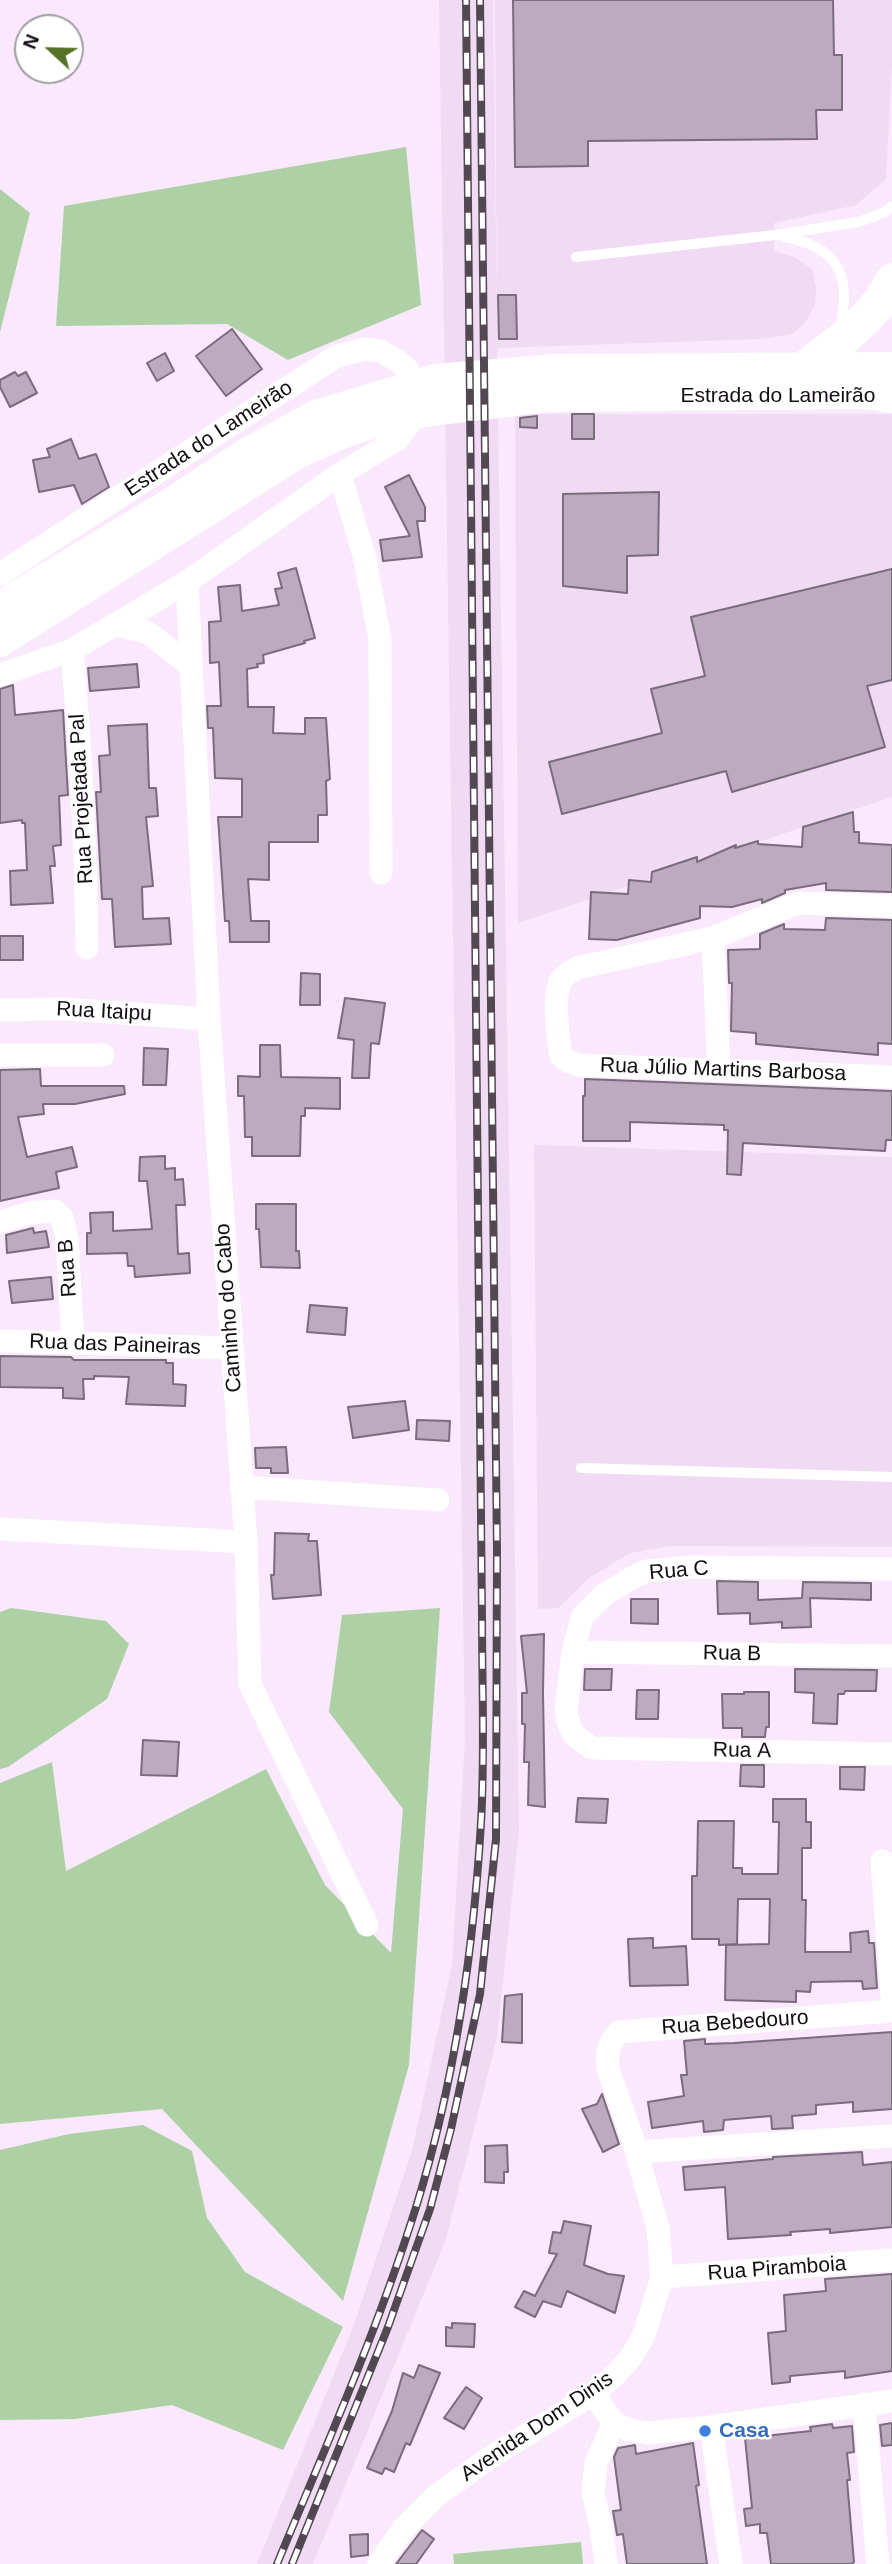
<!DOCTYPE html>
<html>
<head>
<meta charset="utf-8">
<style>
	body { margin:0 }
	#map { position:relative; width:892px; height:2564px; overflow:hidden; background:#fae8fd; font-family:Arial,sans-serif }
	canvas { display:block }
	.north { position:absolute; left:14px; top:14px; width:70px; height:70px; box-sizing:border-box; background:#fff; border:2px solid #a09ea1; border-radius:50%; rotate:292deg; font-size:19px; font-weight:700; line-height:28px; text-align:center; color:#120c13 }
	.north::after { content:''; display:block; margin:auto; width:24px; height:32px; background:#567226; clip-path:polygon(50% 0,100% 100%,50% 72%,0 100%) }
</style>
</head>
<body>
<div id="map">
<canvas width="892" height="2564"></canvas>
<div class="north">N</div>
</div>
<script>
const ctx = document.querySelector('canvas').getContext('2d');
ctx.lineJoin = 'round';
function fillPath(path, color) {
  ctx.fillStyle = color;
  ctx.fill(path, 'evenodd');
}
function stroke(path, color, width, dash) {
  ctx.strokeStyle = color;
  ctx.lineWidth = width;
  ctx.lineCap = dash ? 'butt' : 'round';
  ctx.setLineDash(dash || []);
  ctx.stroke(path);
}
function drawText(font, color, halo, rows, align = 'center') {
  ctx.font = font + ' Arial,sans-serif';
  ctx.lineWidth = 5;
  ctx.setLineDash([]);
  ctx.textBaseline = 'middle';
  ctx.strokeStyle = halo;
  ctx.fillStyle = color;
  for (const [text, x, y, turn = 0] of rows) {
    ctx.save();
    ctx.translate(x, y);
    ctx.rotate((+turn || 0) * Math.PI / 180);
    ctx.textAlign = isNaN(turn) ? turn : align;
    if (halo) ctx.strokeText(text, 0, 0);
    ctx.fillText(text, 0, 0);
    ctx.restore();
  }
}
const built = new Path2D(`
	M439,0h54l4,327 -2,-327h397v64l-6,115 -30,26 -82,18v28l20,6 18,12 4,18 -1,18 -10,18 -13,11 -30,5 -265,9 22,1483 -22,207 -51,201 -133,325h-56l98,-242 57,-171 40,-186 13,-226z
	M515,414h377v383l-374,126z
	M534,1145l358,12v390l-223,-1 -39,7 -41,25 -31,30 -20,1z`);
const green = new Path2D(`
	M406,147l15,158 -133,55 -61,-36 -171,2 8,-120z
	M0,189l30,24 -30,119z
	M11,1608l95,13 23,23 -22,55 -99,68 -8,2v-157z
	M440,1608l-31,457 -66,236 -181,-192 -162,15v-341l52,-21 14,109 200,-102 59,116 66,68 12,-144 -74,-97 13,-97z
	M143,2125l49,26 15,67 38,54 98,55 -60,123 -111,-45 -97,14 -75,1v-270l69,-16z
	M581,2542l2,22h-129l-1,-10z`);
const building = new Path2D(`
	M513,0h320l1,55h8v55h-26l1,29 -229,2v25l-73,1z
	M498,295h18l1,44h-18z
	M232,329l30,40 -36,27 -30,-40z
	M165,353l9,18 -17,10 -10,-18z
	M15,372l3,4 8,-4 11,21 -27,14 -10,-20v-7z
	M572,414h22v25h-22z
	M537,416v12l-17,-1v-9z
	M71,439l8,20 17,-5 13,33 -27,17 -8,-19 -35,7 -6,-32 17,-3 -3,-8z
	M409,475l16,32v14h-8l5,36 -39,4 -3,-21 30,-4 -25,-49z
	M659,492l-1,63 -31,1v37l-64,-7v-92z
	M296,568l19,70 -11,3 1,2 -42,12 1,8 -7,1 1,3 -11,2 1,38h26l-1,26 32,1v-16h21l4,61 -4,2 1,34h-9v27h-49v38l-21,-1 3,42h18v21h-39l-1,-21h-4l-7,-104h24v-38l-27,-1 -2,-50h-5l-1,-22h14l-2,-44 -9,1 -1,-41 12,-1 -3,-34 22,-2 2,26 37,-6 -4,-16 7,-1 -4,-15z
	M892,569v111l-25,6 18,61 -153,45 -6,-21 -164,43 -13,-52 113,-29 -11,-44 54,-13 -14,-59z
	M137,664l2,23 -49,4 -2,-23z
	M13,685l2,30 48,-5 5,85 -9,1 2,49 -8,1 2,20h-5l3,37 -42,2 -1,-34 17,-1 -2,-47h-3v-3l-22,3v-134z
	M147,724l2,64h7l2,28 -12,1 7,69 -11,1 1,32 26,-1 2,26 -56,3 -3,-48h-10l-6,-107h5l-2,-36 11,-1 -2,-29z
	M853,812l1,20h5v11l33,2v47l-66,-2v-7l-41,7v3l-23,10v-4l-30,8 -32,-1v12l-83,22 -28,-1 2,-47 37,2 1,-14 22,2 1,-10 45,-15v5l39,-17 -1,3 23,-7v3l44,3 1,-20z
	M826,918l66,2v124l-14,-1v12l-122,-11v-11l-25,-2 1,-48h-3l-1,-33 32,-1v-15l24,-10v5l41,1z
	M0,936h23v24h-23z
	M301,973l19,1v31h-20z
	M345,998l40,5 -6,41 -8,-1 -2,35h-17l2,-38 -16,-2z
	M260,1045h20l1,32 59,1v31l-35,-1v8h-4l-1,40h-48v-19h-7l-1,-41h-6v-20l22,1z
	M144,1048l24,1 -2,36h-23z
	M40,1069l1,17h83l1,8 -50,10h-32l1,10 -26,3 9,40 45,-10 5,20 -21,5 3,16 -59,13v-131z
	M585,1079l307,12v49h-6l-1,11 -142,-8 -2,32 -14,-1 1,-44h-4v-5l-94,-3v19h-47v-45h2z
	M165,1156v13l10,-1v12l8,-1 2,26h-9l2,49 11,-1 1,20 -55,4 -1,-11h-6l-1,-13 -40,1v-21h4l-1,-20 23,-1v19l39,-2 -5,-48h-8l1,-24z
	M256,1204h40v47h3l1,17 -39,-1 -2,-38h-3z
	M33,1228l1,5 12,-2 3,16 -42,6 -1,-18z
	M51,1277l2,22 -41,4 -3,-22z
	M310,1305l37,3 -2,27 -38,-3z
	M0,1356l71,1 3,3h92v3h7v21l13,1 -1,21 -59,-2 3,-27 -35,-1v3h-11l1,20 -21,-1v-10l-63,-1z
	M405,1401l4,29 -56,8 -5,-31z
	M417,1420l33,1 -1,20 -33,-2z
	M286,1447l2,26h-17v-5h-15l-1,-20z
	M275,1533l34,1 -1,7h9l4,54 -48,4 -2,-24h3z
	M717,1581l41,1v18l44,-2 1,-16 68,1v17l-61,-2 1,29 -29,1v-6l-32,2v-11l-32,1z
	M631,1599h27v25l-27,-1z
	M544,1634l-1,59 2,114 -17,-2 1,-43h-5l1,-38h-3v-31h5l-6,-57z
	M585,1669h27l-1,21h-27z
	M795,1669l82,1 -1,21h-31l-1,3h-6l-1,30 -24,-1 1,-30 -19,-1z
	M637,1690h22l-1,29h-22z
	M744,1692h25v35h-3l-1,10h-23v-9h-19l-1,-34h22z
	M143,1740l36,2 -2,34 -36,-1z
	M741,1765h23v22l-24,-1z
	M840,1767h25l-1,23 -24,-1z
	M578,1798l30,1 -2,24 -30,-1z
	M773,1799h33v23h5v26h-9v52h4l-1,52h46l-1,-19 18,-2 1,12h5l3,45 -14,1 -1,-8 -51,1 -1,10 -14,-1v11l-71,-2 1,-55 43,-1 1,-45h-32l-1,45 -18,1v-6h-27v-63h5l1,-55h36l-1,47h9v6h36l1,-52h-6z
	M653,1938v10l33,-2 2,39 -58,1 -2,-47z
	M522,1994v49l-20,-1 3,-46z
	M892,2032v77l-39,3v-10l-37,3v9l-24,2 1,12 -21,1 -1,-13 -47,4 -1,10 -19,2 -1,-11 -51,7 -4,-26 36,-6 -3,-21h6l-3,-34 21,-2v5l29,-1z
	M602,2094l17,50 -16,8 -21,-43 15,-5z
	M507,2145l1,27h-4v11l-19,-1v-36z
	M862,2152l1,13 29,-3v65l-62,6v-4l-40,3 1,3 -63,4 -3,-52 -40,3 -2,-23 90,-8v-2z
	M564,2221l27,5 -7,39 24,9 16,2 -9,37 -48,-22 -6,16 -18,-6 -8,16 -20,-10 9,-16 11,5 22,-42 -8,-1 4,-21 8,1z
	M892,2274v97l-47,7v-7l-55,5v6l-18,2 -4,-51 18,-2 -2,-36 42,-4 -1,-12z
	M452,2323l23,1 -1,23 -28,-1v-19l6,1z
	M419,2365l21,8 -30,72 -4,-2 -12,29 -9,-4 -3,6 -15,-6 25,-57 11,-38 11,5z
	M466,2387l16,11 -18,31 -20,-11z
	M892,2423v22l-10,1 -2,-21z
	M832,2424l1,4 19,-2 2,26 -7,1 3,27h-3l7,82 -2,2h-81l-4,-31h-7v-9l-14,2 -2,-17 8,-1 -7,-70 66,-7 -1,-4z
	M693,2443l6,42 -3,1 11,78h-80l-4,-30 -6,1 -4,-24 8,-1 -7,-53 4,-9 17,-3 1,9z
	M422,2530l12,9 -18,25h-20z
	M368,2534v21l-17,2 -1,-22z`);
const lane = new Path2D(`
	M784,237c55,10 68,38 56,92
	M576,257l199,-22 84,-13 26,-10 7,-6
	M581,1468l311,9`);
const street = new Path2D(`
	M340,474l25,85 15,81 1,233
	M0,574l337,-218 28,-7 15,2 18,10 9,8 7,11 2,27 -7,17 -11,15 -58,35 -153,108 -115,68 -72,25
	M187,582l22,437 37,523 4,142 117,241
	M116,625l31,7 44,34
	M72,650c9,99 14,198 15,298
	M892,906l-94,-3 -85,35 -136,30c-6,4 -14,7 -17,14 -7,15 -2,57 1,74l8,6 10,3 313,12
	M713,938l6,133
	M0,1010l64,-1 145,10
	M0,1055h103
	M0,1222l30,-9 25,-2 7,7 5,20 6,105
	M0,1341l231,7
	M241,1487l197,13
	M0,1529l246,13
	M892,1569l-200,-2 -46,4 -18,9 -24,15 -22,22 -9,35 -7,59 3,14 5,10 18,13 300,6
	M573,1652l319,4
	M882,1861l10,135
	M636,2152l256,-16
	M662,2277l230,-17
	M593,2394l21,29 15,7 19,3 63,-6 181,-26
	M864,2404l14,160
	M711,2427l20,137
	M379,2564l24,-35 35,-35 59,-41 96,-59 24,-21 14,-16 13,-22 18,-58 -4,-49 -26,-91 -24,-68c-2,-15 1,-27 11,-37l273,-21
	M606,2564l-5,-38 -8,-33 3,-31 18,-39`);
const secondary = new Path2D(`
	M0,607l166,-100 79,-52 71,-39 119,-36 120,-10 337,-2
	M0,641l297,-188 49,-22 39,-12 46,-9 116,-14 318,-3 27,4`);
const primary = new Path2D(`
	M807,367c29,-24 70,-50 85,-86`);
const rail = new Path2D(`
	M277,2564c46,-111 95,-221 132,-335 43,-129 64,-271 72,-406 4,-69 1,-138 1,-207l-16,-1616
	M292,2564l96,-237 42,-118 21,-80 29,-135 16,-155 1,-288 -17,-1551`);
const markers = [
	[705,2431,7,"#3f7fe0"]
];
const streetNames = [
	["Estrada do Lameirão",778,396],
	["Estrada do Lameirão",209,439,-33],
	["Rua Projetada Pal",82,799,-93],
	["Rua Itaipu",104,1012,3],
	["Rua Júlio Martins Barbosa",723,1070,2],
	["Rua B",68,1268,-94],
	["Caminho do Cabo",229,1308,-94],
	["Rua das Paineiras",115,1345,2],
	["Rua C",679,1571,-5],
	["Rua B",732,1654,1],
	["Rua A",742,1751,1],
	["Rua Bebedouro",735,2023,-4],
	["Rua Piramboia",777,2269,-4],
	["Avenida Dom Dinis",537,2427,-34]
];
const shopNames = [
	["Casa",719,2431]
];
fillPath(built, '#f1daf4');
fillPath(green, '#aed0a5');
fillPath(building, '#bcabbf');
stroke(building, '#7a6b7d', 2);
stroke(lane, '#fff', 10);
stroke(street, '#fff', 23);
stroke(secondary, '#fff', 32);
stroke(primary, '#fff', 35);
stroke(rail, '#514852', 8);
stroke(rail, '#fff', 5, [16]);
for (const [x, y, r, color] of markers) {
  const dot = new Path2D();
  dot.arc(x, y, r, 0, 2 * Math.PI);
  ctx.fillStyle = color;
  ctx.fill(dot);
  stroke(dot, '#fff', 2.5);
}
drawText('21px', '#120c13', '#fff', streetNames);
drawText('bold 21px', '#366cbe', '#fff', shopNames, 'left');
</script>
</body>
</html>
